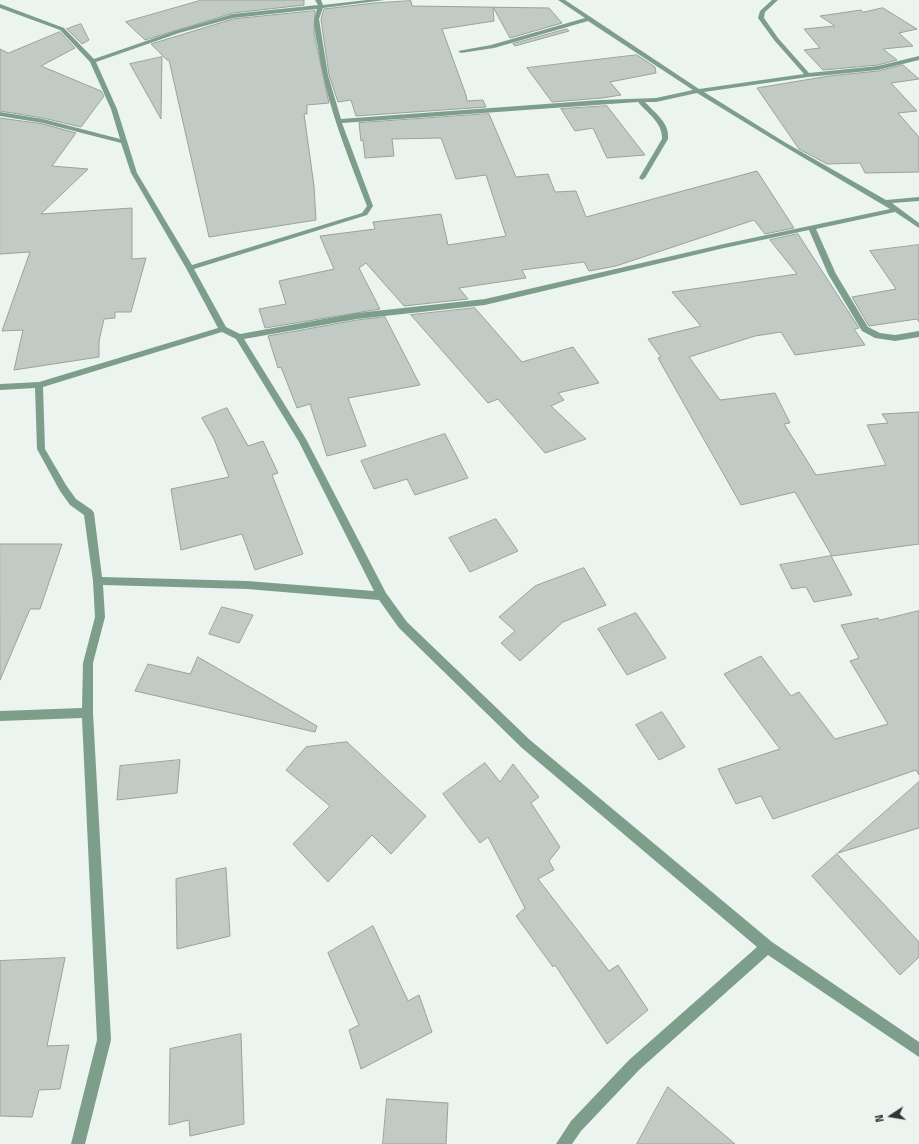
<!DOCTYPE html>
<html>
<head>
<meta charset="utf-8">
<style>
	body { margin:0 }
	#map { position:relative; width:919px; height:1144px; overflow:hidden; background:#ecf4f0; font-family:"Titillium Web",sans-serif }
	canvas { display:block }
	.north { position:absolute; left:871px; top:1096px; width:40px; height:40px; -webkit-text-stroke:3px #ecf4f0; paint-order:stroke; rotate:258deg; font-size:11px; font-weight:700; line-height:16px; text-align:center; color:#323533 }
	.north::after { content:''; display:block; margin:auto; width:14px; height:18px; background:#323533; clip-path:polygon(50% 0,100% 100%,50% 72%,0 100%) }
</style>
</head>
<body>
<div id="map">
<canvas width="919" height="1144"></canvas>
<div class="north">N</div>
</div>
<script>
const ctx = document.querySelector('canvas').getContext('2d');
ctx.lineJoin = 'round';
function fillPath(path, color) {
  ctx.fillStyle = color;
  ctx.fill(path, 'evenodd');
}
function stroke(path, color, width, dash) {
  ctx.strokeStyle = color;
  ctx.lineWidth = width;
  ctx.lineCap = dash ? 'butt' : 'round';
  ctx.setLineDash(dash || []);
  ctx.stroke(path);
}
const building = new Path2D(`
	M202,0h102v5l-71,8 -88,27 -19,-18z
	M411,1l1,5 137,2 13,15 -52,15 -17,-31 1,14 -52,8 24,66 1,6 16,-1 3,7 -130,9 -5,-16 -13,2 -9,-27 -8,-56 3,-10 50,-6z
	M883,8l34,21 -18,4 14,13 -30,3 14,11 -19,5 -55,5 -19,-20 16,-2 -16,-19 31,-3 -15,-10 41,-6 2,2z
	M315,11l-1,22 15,70 -22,2v9h-3l10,72 2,34 -107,17 -40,-177h-2l-16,-16 82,-25z
	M81,24l8,16 -7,4 -15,-15z
	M567,29l2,2 -54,15 -2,-2z
	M60,32l15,16 -34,18 60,25 3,5 -23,31 -38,-9 -43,-7v-62l8,4z
	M637,55l18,12 1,6 -46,9 11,13 -19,3 -50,4 -25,-34z
	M162,57l-1,62 -31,-55z
	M903,65l16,14 -28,4 26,28 -19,2 21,24v35l-54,1 -5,-10 -33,1 -28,-15 -42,-61 72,-12 49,-5z
	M607,106l38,49 -38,3 -14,-30 -18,3 -14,-22z
	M489,114l27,63 32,-3 7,18 21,-1 10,26 171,-46 37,57 -29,6 -11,-14 -138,46 -27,5 -5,-9 -62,8 4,8 -67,10 9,11 -64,7 -38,-43 -7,5 21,41 -115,19 -6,-19 27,-5 -7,-23 55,-12 -14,-33 55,-7 -2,-7 68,-8 7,31 58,-9 -20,-61 -30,4 -15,-41 -49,1 2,17 -29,2 -2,-18 -2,1 -2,-18z
	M0,118l43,6 33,9 -24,33 36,3 -47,45 91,-6v51l14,-1 -15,54h-16v6l-11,1 -5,22v16l-85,13 9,-40 -21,1 28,-79 -30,2z
	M798,234l61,94 -5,1 11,16 -70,10 -14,-23 -26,4 -66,21 31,43 55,-7 15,30 -6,1 32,51 70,-10 -19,-40 21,-2 -6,-9 37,-2v132l-87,12 -37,-64 -54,13 -83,-147 3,-1 -13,-18 53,-13 -29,-34 125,-18 -27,-34z
	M919,245v77l-2,-3 -48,7 -17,-29 44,-8 -26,-38z
	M475,308l47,54 51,-15 26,36 -41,10 6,7 -13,6 35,33 -41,14 -47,-54 -10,4 -77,-88z
	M385,317l35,68 -72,13 18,48 -39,10 -17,-52 -13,4 -16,-41 -3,1 -10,-32 89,-16z
	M227,408l21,38 15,-5 15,32 -6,2 31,79 -48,16 -13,-36 -61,16 -10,-61 58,-12 -15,-38 -12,-21z
	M445,434l23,44 -53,17 -8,-16 -33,10 -13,-28z
	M496,519l22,32 -48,21 -21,-34z
	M0,544h62l-22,65h-10l-30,71z
	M831,556l21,39 -38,7 -8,-15 -14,2 -12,-24z
	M584,568l22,37 -43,17 -43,39 -19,-18 14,-12 -16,-14 36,-31z
	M222,607l31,8 -14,28 -30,-9z
	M919,611v164l-3,-5 -143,49 -12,-23 -25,8 -18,-35 62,-20 -56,-75 37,-18 30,40 8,-4 36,47 53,-15 -38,-63 9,-3 -18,-33 37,-7 1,2z
	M636,613l30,45 -39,17 -29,-46z
	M198,657l119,69 -2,6 -180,-41 13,-27 42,10z
	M662,712l23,35 -26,13 -23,-35z
	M347,742l79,74 -35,38 -19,-19 -44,47 -35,-38 37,-38 -44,-36 20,-23z
	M180,760l-3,33 -60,7 3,-34z
	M485,763l15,19 13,-18 26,33 -8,6 29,44 -11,14 5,9 -16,9 71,92 9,-6 30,45 -41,34 -52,-79 -2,2 -37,-51 9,-8 -37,-71 -8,6 -37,-49z
	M919,782v46l-81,25z
	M837,854l82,88v15l-19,18 -88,-99z
	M226,868l4,68 -53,13 -1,-70z
	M373,926l35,75 11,-6 13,37 -71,37 -12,-39 10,-5 -31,-72z
	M65,958l-18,88 22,-1 -9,44 -21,1 -7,27 -32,-1v-155z
	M241,1034l3,90 -54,12 -1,-16 -20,5 1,-76z
	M668,1087l67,57h-98z
	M387,1099l61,4 -2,41h-63z`);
const minor = new Path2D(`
	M315,0h6l2,5 44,-5h18l-62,8 -4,11 9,56 13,44 259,-19 56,-2 37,-8 -105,-69 -94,27 -33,5 -3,-2 33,-6 94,-27 -27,-18h7l134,89 105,-15 -30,-34 -16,-22 2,-7 12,-11h6l-13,12 -1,6 14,20 31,35 69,-7 41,-10v4l-41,10 -70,7 -104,15 82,51 100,57 33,-3v4l-27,2 27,20v5l-24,-16 -79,17 20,45 32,53 12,6 15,2 24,-4v6l-24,4 -20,-3 -13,-7 -34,-57 -19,-44 -85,18 -239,57 -128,14 -113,20 62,100 80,154 21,29 123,118 242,202 147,100v15l-151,-102 -129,115 -58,61 -9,13h-16l15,-23 58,-61 128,-113 -235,-199 -123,-120 -20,-28 -132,-11 -144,-4 2,32 -12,46v50l18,327 -26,104h-14l26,-104 -15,-322 -82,3v-10l82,-3 1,-45 12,-46 -2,-36 -9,-66 -14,-10 -10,-14 -23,-42 -2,-61 -35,2v-6l39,-2 179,-54 -32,-60 -55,-95 -10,-30 -78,-20 -43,-7v-4l43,7 77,20 -9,-30 -21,-47 -30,-32 -60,-22v-4l64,24 30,31 81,-28 58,-17 85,-9zM317,9c-5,14 -2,24 1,38 8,56 29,107 49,159l-5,7 -170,52 -55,-92 -20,-64 -21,-47 83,-29 54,-15zM697,93l85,52 108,64 -166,35 -239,55 -128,14 -117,21 -14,-7 -32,-58 173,-54 6,-9 -31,-83 296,-21c10,12 25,21 24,37l-23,39 3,2 3,-2 23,-39c2,-16 -13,-26 -23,-37h11zM222,332l14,7 63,103 75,149 -127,-10 -145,-4 -8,-64 -2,-3 -16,-11 -10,-14 -21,-36 -2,-62z`);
fillPath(building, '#c2cac5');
stroke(building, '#9aa19d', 1);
fillPath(minor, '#7e9e8c');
</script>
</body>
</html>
